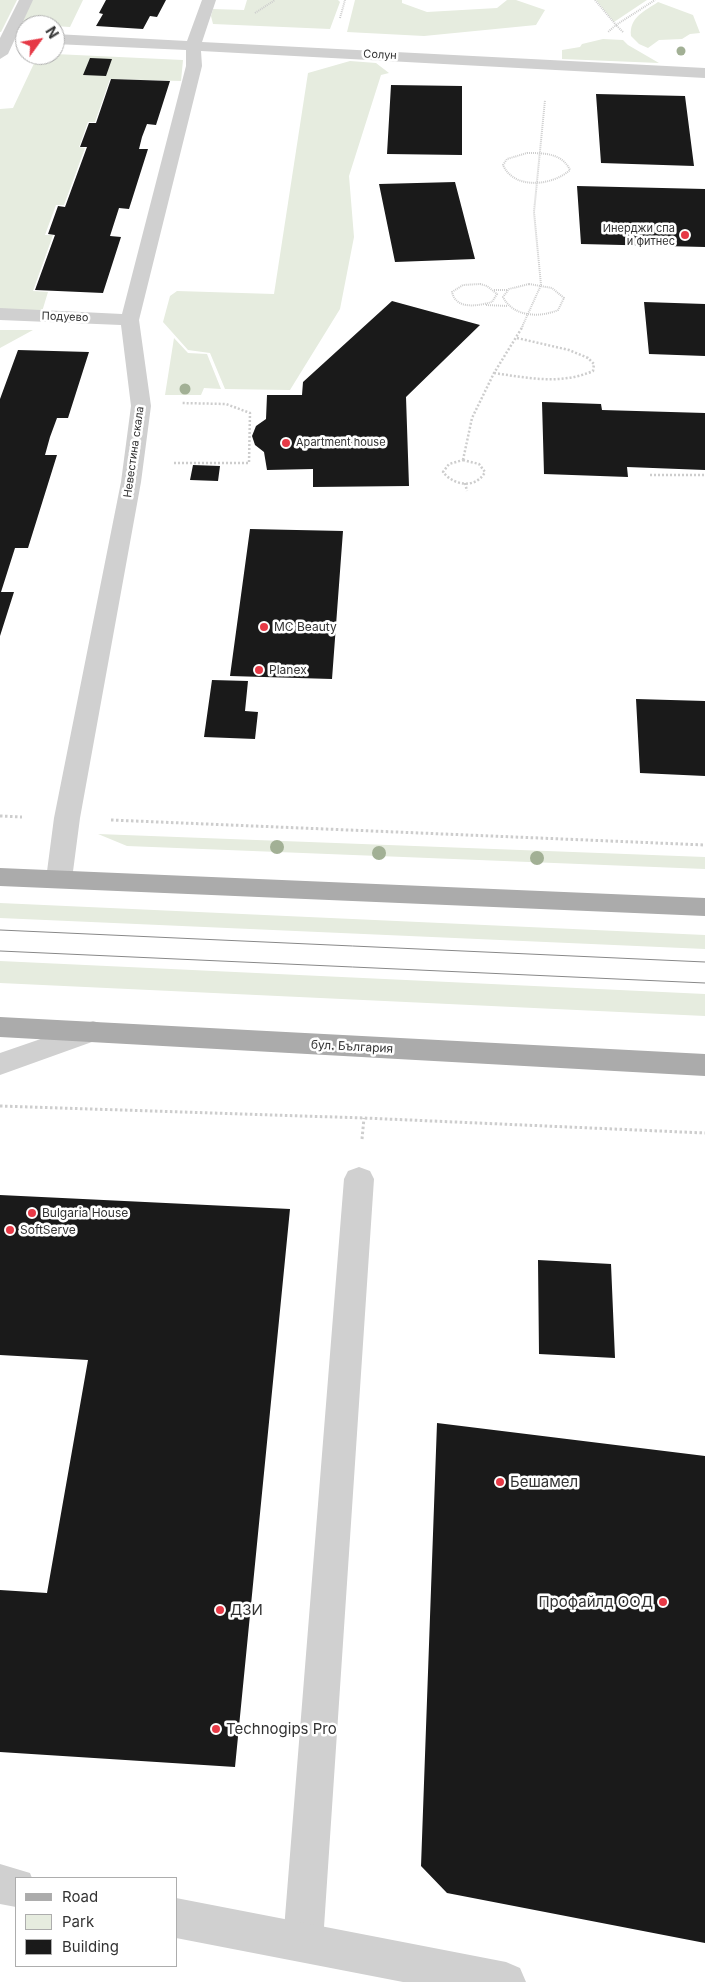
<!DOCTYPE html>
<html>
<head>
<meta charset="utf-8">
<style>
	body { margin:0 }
	#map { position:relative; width:705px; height:1982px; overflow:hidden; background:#fff; font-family:Inter,sans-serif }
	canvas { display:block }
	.legend { position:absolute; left:15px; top:1877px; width:162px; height:90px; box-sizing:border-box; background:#fff; border:1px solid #adadad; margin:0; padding:6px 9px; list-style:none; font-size:15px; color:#333 }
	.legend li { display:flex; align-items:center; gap:10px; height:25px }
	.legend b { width:25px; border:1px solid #adadad }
	.north { position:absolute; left:15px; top:15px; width:50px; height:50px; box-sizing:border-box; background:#fff; border:1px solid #adadad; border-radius:50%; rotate:58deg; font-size:14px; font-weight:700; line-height:20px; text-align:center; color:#333 }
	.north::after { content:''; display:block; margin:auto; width:18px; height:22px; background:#e63946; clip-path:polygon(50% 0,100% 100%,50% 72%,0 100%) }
</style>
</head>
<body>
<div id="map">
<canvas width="705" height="1982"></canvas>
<ul class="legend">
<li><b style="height:6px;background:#ababab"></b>Road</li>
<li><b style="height:14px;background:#e6ecdf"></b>Park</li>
<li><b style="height:14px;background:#1a1a1a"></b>Building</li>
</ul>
<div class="north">N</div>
</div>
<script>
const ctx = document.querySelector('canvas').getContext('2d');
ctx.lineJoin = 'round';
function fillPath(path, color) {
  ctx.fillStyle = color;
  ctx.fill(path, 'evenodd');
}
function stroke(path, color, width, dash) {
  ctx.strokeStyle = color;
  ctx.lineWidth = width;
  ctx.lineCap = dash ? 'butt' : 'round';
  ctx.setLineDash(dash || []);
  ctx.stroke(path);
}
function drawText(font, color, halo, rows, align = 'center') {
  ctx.font = font + ' Inter,sans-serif';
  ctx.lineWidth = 5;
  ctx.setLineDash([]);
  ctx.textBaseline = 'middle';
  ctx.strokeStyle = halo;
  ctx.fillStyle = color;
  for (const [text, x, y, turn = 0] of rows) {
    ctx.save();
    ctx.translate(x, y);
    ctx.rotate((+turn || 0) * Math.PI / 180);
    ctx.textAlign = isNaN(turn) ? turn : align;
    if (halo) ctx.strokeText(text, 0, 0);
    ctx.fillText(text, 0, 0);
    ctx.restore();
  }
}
const green = new Path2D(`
	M0,0h17l-16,32h-1z
	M31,0h52l-13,27 -48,-3z
	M247,0h91l2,2 -10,27 -117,-5 -2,-8 2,-7 31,1z
	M355,0h47v3l25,9 70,-4 10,-8h9l29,10 -9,15 -112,11 -77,-4z
	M596,0h51l-33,22z
	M658,2l35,13 7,18 -10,1 -8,5 -23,1 -11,8 -9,-4 -8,-8c-2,-19 14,-25 27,-34z
	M603,39l20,1 5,5 31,18 -97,-4v-9l18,-3 2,-3z
	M55,54l128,6 -2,21 -71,-2 -15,43h-7l-9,25 6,1 -21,57h-8l-11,30h8l-20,56 15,1 -7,23 -41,-2v-204l13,-1 25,-53z
	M350,61l26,2 13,10 -8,2 -32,101 5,61 -14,72 -50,81 -65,-1 -15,-36 -22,-3 -25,-28 7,-26 7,-5 97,3 34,-221z
	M0,330h33l-33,18z
	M174,338l14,15 19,1 14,35 -17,-1 -3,7h-36z
	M98,834l607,23v12l-578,-23z
	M0,903l705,32v14l-705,-31z
	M0,961l705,33v22l-705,-33z`);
const building = new Path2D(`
	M106,0h60l-9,17 -7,-1 -7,13 -47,-3 7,-12 -4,-1z
	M90,58l22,1 -6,17 -23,-1z
	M111,79l59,2 -14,44 -9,-1 -5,13 -3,12h9l-19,60 -10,-1 -9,28 11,1 -18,56 -68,-3 20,-55 -7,-1 10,-28 7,1 22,-60h-7l9,-24h7z
	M391,85l71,1v69l-75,-1z
	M596,94l89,2 9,70 -93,-3z
	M455,182l20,77 -80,3 -16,-78z
	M577,186l128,3v58l-124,-3z
	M392,301l88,24 -74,72 3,89 -96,1v-18l-46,1 -3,-18 -9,-7 -3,-9 4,-10 10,-7 1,-24h35l1,-13z
	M644,302l61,2v52l-56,-2z
	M18,350l71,2 -21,66h-11l-7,19 -5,18h12l-29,93h-13l-14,44h13l-14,44v-237z
	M542,402l59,2 1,6 103,3v57l-78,-3 1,10 -84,-3z
	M193,465l27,1 -2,15 -28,-1z
	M250,529l93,2 -11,148 -102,-3z
	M212,680l36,1 -3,30 13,1 -3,27 -51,-2z
	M636,699l69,2v75l-65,-3z
	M0,1195l290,14 -55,558 -235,-15v-162l47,3 41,-233 -88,-5z
	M538,1260l73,4 4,94 -76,-4z
	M437,1423l268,33v487l-258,-50 -26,-27z`);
const pathFar2 = new Path2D(`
	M595,0l21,25 -8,7
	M255,13l20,-13
	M340,18l5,-18
	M623,32l-7,-7 39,-25
	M527,153c17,0 35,0 43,17 -18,16 -56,20 -67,-5l4,-6z
	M480,284l7,2 10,8 -5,8c-14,4 -36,8 -40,-10l11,-7z
	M529,284l23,4 12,10 -6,12c-18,8 -45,7 -55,-13l6,-8z
	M494,290h14
	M486,305l21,1
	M522,327l19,-42 -7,-73 11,-112`);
const pathFar1 = new Path2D(`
	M494,373c34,5 67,12 99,-2l1,-7 -6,-6 -19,-8 -52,-12
	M463,460l9,-42 22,-45 29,-47
	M463,460l16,4 6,8c-9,17 -31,14 -42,0l6,-8z
	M174,463h75l1,-50 -24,-9 -45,-1
	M650,475h55
	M465,483l2,8`);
const path = new Path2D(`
	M0,816l22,1
	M111,820l594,25
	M0,1106l364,12 341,15
	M362,1139l2,-21`);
const lane = new Path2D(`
	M93,1021l10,3 4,7 -4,7 -103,37v-22z
	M359,1167l11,4 4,8 -51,763 -6,14 -14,6 -14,-6 -6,-14 61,-763 4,-8z`);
const street = new Path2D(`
	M19,0h14l-25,54 -8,5v-21z
	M202,0h14l-14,42 503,26v10l-504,-27 1,15 -63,254 12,86 -10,76 -61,336 -8,61 -4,6 -9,3 -9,-3 -4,-6 8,-61 67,-336 10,-76 -10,-81 -121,-5v-12l122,6 64,-248v-16l-131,-6v-10l132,7z
	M0,1864l30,9 2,5h-16v29l-16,-3z
	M176,1898l330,64 14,6 6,14h-123l-227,-44z`);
const primary = new Path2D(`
	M0,868l705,30v18l-705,-30z
	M0,1017l705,37v22l-705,-39z`);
const tram = new Path2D(`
	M0,930l705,32
	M0,951l705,32`);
const trees = [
	[681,51,4.5],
	[185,389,5.5],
	[277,847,7],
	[379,853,7],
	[537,858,7]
];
const markers = [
	[685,235,5,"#e63946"],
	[286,443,5,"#e63946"],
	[264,627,5,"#e63946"],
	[259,670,5,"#e63946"],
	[32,1213,5,"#e63946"],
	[10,1230,5,"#e63946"],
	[500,1482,5,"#e63946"],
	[663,1602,5,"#e63946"],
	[220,1610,5,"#e63946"],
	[216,1729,5,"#e63946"]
];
const farStreetnames = [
	["Солун",380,55,3],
	["Подуево",65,317,2],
	["Невестина скала",134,452,-82]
];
const farPoinames = [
	["Инерджи спа",675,229],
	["и фитнес",675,242],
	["Apartment house",296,443,"left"]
];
const poiNames = [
	["MC Beauty",274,627],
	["Planex",269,670],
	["Bulgaria House",42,1213],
	["SoftServe",20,1230]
];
const streetNames = [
	["бул. България",352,1047,3]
];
const nearPoinames = [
	["Бешамел",510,1482],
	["Профайлд ООД",653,1602,"right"],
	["ДЗИ",230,1610],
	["Technogips Pro",226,1729]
];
fillPath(green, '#e6ecdf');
fillPath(building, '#1a1a1a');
stroke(pathFar2, '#cdcdcd', 2, [1, 1]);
stroke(pathFar1, '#cdcdcd', 2.5, [2, 2]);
stroke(path, '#cdcdcd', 3, [2.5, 2.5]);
fillPath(lane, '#d0d0d0');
fillPath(street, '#d0d0d0');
fillPath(primary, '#ababab');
stroke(tram, '#888', 1);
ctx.fillStyle = '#a2b095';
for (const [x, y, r] of trees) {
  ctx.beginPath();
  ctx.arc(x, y, r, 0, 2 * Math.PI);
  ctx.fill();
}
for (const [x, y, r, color] of markers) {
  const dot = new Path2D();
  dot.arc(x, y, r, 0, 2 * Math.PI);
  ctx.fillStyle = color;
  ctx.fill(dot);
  stroke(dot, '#fff', 2);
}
drawText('11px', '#333', '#fff', farStreetnames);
drawText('11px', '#333', '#fff', farPoinames, 'right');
drawText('12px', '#333', '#fff', poiNames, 'left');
drawText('12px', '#333', '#fff', streetNames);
drawText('15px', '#333', '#fff', nearPoinames, 'left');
</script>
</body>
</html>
